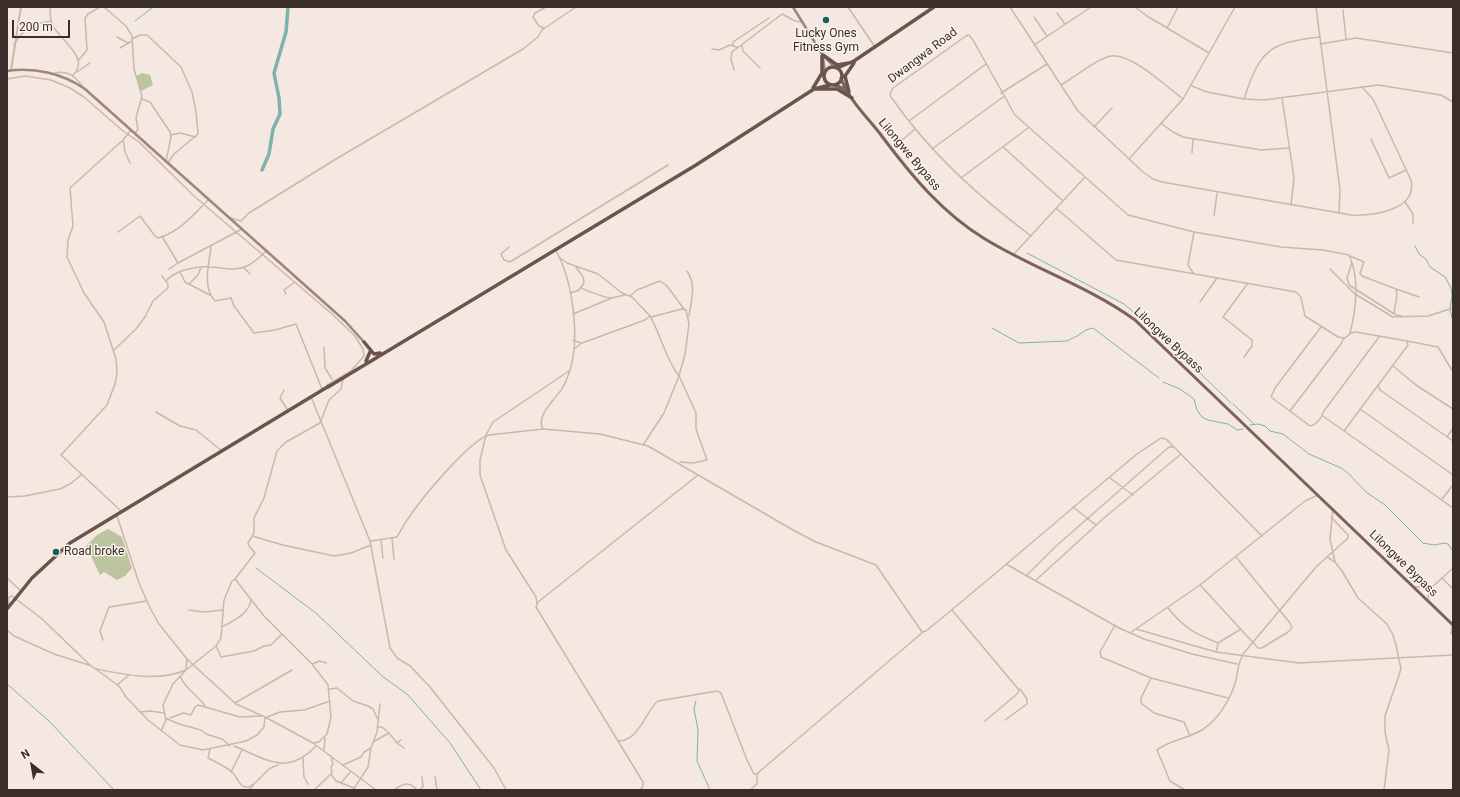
<!DOCTYPE html>
<html>
<head>
<meta charset="utf-8">
<style>
	body { margin:0 }
	#map { position:relative; width:1460px; height:797px; overflow:hidden; background:#f4e8e0; font-family:Roboto,sans-serif }
	canvas { display:block }
	.frame { position:absolute; inset:0; border:8px solid #3a2d2a; pointer-events:none }
	.north { position:absolute; left:12px; top:745px; width:40px; height:40px; -webkit-text-stroke:3px #fbf3ed; paint-order:stroke; rotate:329deg; font-size:11px; font-weight:700; line-height:16px; text-align:center; color:#3a2d2a }
	.north::after { content:''; display:block; margin:auto; width:14px; height:18px; background:#3a2d2a; clip-path:polygon(50% 0,100% 100%,50% 72%,0 100%) }
	.scale { position:absolute; left:12px; top:20px; width:58px; height:18px; box-sizing:border-box; border:2px solid #3a2d2a; border-top:0; padding-left:5px; font-size:12px; line-height:14px; white-space:nowrap; color:#3a2d2a; -webkit-text-stroke:3px #fbf3ed; paint-order:stroke }
</style>
</head>
<body>
<div id="map">
<canvas width="1460" height="797"></canvas>
<div class="frame"></div>
<div class="north">N</div>
<div class="scale">200 m</div>
</div>
<script>
const ctx = document.querySelector('canvas').getContext('2d');
ctx.lineJoin = 'round';
function fillPath(path, color) {
  ctx.fillStyle = color;
  ctx.fill(path, 'evenodd');
}
function stroke(path, color, width, dash) {
  ctx.strokeStyle = color;
  ctx.lineWidth = width;
  ctx.lineCap = dash ? 'butt' : 'round';
  ctx.setLineDash(dash || []);
  ctx.stroke(path);
}
function drawText(font, color, halo, rows, align = 'center') {
  ctx.font = font + ' Roboto,sans-serif';
  ctx.lineWidth = 3;
  ctx.setLineDash([]);
  ctx.textBaseline = 'middle';
  ctx.strokeStyle = halo;
  ctx.fillStyle = color;
  for (const [text, x, y, turn = 0] of rows) {
    ctx.save();
    ctx.translate(x, y);
    ctx.rotate((+turn || 0) * Math.PI / 180);
    ctx.textAlign = isNaN(turn) ? turn : align;
    if (halo) ctx.strokeText(text, 0, 0);
    ctx.fillText(text, 0, 0);
    ctx.restore();
  }
}
const green = new Path2D(`
	M142,73l8,2 3,10 -12,6 -5,-15z
	M108,529l14,8 10,31 -7,8 -8,4 -13,-8 -4,3 -14,-29 11,-11z`);
const stream = new Path2D(`
	M135,21l18,-14
	M1415,246l5,9 6,4 4,8 15,10 6,11 1,8 -2,12
	M1027,253l97,51 41,35 66,64
	M1450,310l3,11
	M992,328l27,15 48,-2 10,-5 9,-6 7,-2 66,50
	M1163,382l17,7 14,10 3,11 5,7 6,3 20,4 9,6 6,-1
	M1233,404l21,20
	M1250,425l8,-1 7,2 5,5 13,3 26,20 32,14 7,5 18,19 19,13 38,38 11,2 11,-2 3,1 5,7
	M256,568l61,46 65,62 26,19 42,48 31,47
	M7,684l42,37 65,69
	M696,701l-2,8 4,21 -1,31 13,29`);
const river = new Path2D(`
	M262,170l7,-16 4,-25 7,-15 -1,-16 -5,-25 12,-41 2,-25`);
const minor = new Path2D(`
	M50,7c0,6 0,13 3,19 7,14 38,32 20,49
	M104,7l22,19 6,10 2,33 8,27 -6,22 2,11 -3,5
	M848,7l27,40
	M1010,7l68,104 65,61 10,7 9,3 189,33c20,1 67,-4 60,-35l-38,-81 -11,-12
	M1135,7l12,9 62,37
	M1316,7l24,183 -1,23
	M1343,10l3,29
	M1057,13l8,11
	M1034,17l13,19
	M544,28l-5,-2 -6,-9 2,-4 11,-6
	M1167,28l11,-21
	M117,37l11,6
	M132,39l8,-4h7l34,32 11,25 4,20 2,22 -25,21 -5,8
	M14,44c12,-17 16,-20 37,-23
	M1320,44l36,-6 97,15
	M742,45l1,6 17,17
	M1034,45l57,-38
	M733,46v-4l36,-24
	M120,48l12,-7
	M712,49l7,1 11,-5 7,2
	M78,61l9,-11 -2,-32 3,-4 12,-7
	M734,70l-3,-11 1,-7 50,-38 13,7 7,1
	M77,72l13,-9
	M55,73c13,-3 21,4 28,14
	M7,79l18,-3 26,4 19,8 14,9 39,34 16,11 55,54 138,118 23,22 8,13 1,7 -13,15 -24,14
	M1061,85c16,-9 33,-25 50,-29 19,-4 57,32 72,43
	M1192,86l15,6 37,7 20,1 114,-15 63,10 12,7
	M1001,93l46,-29
	M1282,98l12,80 -3,27
	M142,99l8,3 20,30 1,5 -5,24
	M1244,99c16,-49 25,-56 75,-62
	M909,121l77,-57
	M1162,124l11,8 10,5 78,13 28,-2
	M1094,127l18,-19
	M171,135l9,-2 16,4
	M1371,139l18,39 17,-8
	M123,140l2,12 5,11
	M899,143l16,-14
	M1003,147l60,54
	M932,149l71,-52
	M1192,153l1,-14
	M1129,159l54,-60 52,-92
	M961,178l67,-50
	M1405,202l8,12v9
	M1056,208l60,52 180,32 5,5 4,19 33,21 7,1 6,-5 5,-1 51,9 1,4 -64,86
	M1214,216l3,-23
	M230,218l11,3 8,-8 87,-54 187,-110 15,-12 4,-7 34,-23
	M118,232l22,-16 15,20 3,2c22,-6 35,-23 51,-39
	M1194,232l-6,33 6,9
	M1031,236c-54,-41 -101,-83 -140,-139l-1,-3 3,-6 73,-52 3,-1 4,5 42,75 113,100 66,17 87,15 42,3 26,5c11,23 7,55 1,78
	M163,238l15,25
	M211,247c-2,17 -9,40 4,54l16,-3 3,8 20,27 21,-3 21,-6 26,65
	M509,247l-8,7 3,6 6,2 158,-97
	M556,251c17,30 24,86 14,119 -2,6 -4,12 -7,17 -6,11 -28,28 -20,42l57,5 48,12 145,84 23,12 60,23 46,67 4,-1c71,-58 140,-118 211,-177l24,-16 5,1 96,97
	M1014,254l71,-77
	M1350,256l14,6 -4,11 2,3 34,13 1,6 -3,18
	M560,258l7,5 31,11 24,19 10,4 19,20 31,-8 4,1 3,14 -4,30 -6,22 17,37v16l11,31 -14,3 -13,-1
	M1352,262l-5,16 2,7 47,30 6,1
	M244,268l6,6
	M169,269l9,-6 64,-34
	M1330,269l25,25 38,23 35,-1 25,-8
	M687,271c10,15 4,29 2,45
	M180,272l5,10 25,13
	M166,281c9,-11 30,-15 44,-14 12,0 24,5 37,-1 7,-3 14,-10 19,-15
	M189,284l9,-9 3,-8
	M582,288c2,2 23,9 27,10 5,0 11,-2 16,-3
	M1396,289l23,8
	M570,293l9,-3 5,-7 -1,-6 -7,-10
	M286,294l-2,-4 11,-8
	M630,296l7,-6 23,-9 7,5 17,23
	M1200,302l17,-24
	M573,314l39,-16
	M1321,327l-46,61 -4,9 39,29c7,-1 12,-10 14,-15l55,-74
	M573,340l8,3
	M1407,341l31,6 15,25
	M324,347l1,21 7,11
	M574,349l8,-6 63,-23 5,-4c11,19 15,42 29,60l-15,37 -21,32
	M113,351l23,-22 9,-12 8,-16 15,-13v-4l-6,-8
	M1244,357l8,-11v-6l-29,-23 25,-34
	M1393,366l23,19 37,24
	M1378,385l2,5 73,51
	M284,390l-4,8 7,11
	M311,397l59,144 20,107 7,10 13,8 20,21 64,81 12,22
	M1360,409l93,66
	M1290,411l51,-67 2,-5
	M156,412l24,14 16,4 26,21
	M1323,416l130,92
	M1447,437l6,-9
	M698,475l-160,127 -2,5 82,134c21,1 28,-31 40,-40l59,-10 4,2 26,67 7,14h3
	M1110,478l23,17
	M7,497l18,-1 35,-7 10,-5 11,-9
	M1442,499l11,-14
	M1073,507l23,18
	M1333,509l-3,30 5,23
	M121,511l-60,-56 46,-50 8,-21 2,-11 -1,-14 -12,-37 -20,-29 -17,-36 1,-17 5,-14 -3,-38 53,-48 8,-10
	M117,516l22,67 11,25 9,16 28,35 49,45 29,13 48,26 63,47
	M252,536l31,9 51,11 17,-3 20,-8
	M392,538l2,21
	M381,540l2,18
	M371,541l26,-4c4,-7 8,-15 13,-21 12,-18 60,-76 79,-81l54,-6
	M1327,557l8,5 7,9 16,27 29,26 6,11 3,10 5,24 -16,47v16l4,18 -5,40
	M1006,564l113,64 25,11 48,15 45,10
	M1026,576l29,-29 114,-100h4
	M7,578l13,12
	M1442,578l11,11
	M235,579l20,-26 -6,-7 -1,-3 6,-10v-15l10,-20 13,-47 9,-9 34,-19 9,-23 12,-11 2,-10
	M1035,581l69,-63 77,-64
	M1201,586l57,62h4l26,-16 4,-4 -2,-5 -54,-66
	M1414,587h7l8,4
	M1428,600l1,-10 24,-22
	M537,604l-1,-7 -30,-47 -26,-75v-15l6,-25 7,-13 76,-51
	M9,607l-1,-9 4,-2 29,22 49,47 29,21 7,11 22,23 32,25 23,5 43,-9 11,-6 7,-8 1,-10
	M1168,608c17,21 26,25 50,35l23,-14
	M189,610l15,2 19,-2
	M952,610l67,80 -2,4 -32,27
	M1115,625l-15,27 1,5 50,21 77,20
	M1452,626l-1,7 2,2
	M222,627c11,-6 27,-13 29,-27
	M1136,629l80,23 83,11 154,-8
	M7,630l7,6 40,18 35,11
	M1130,633l70,-48 105,-84 13,-6
	M103,640l-3,-9 9,-24 38,-6
	M216,646l5,11 33,-6 10,-5 7,-1 11,-11
	M1216,652l2,-8
	M312,664l8,-3 6,2
	M97,669c29,6 61,13 89,1l1,-11
	M180,676c6,15 17,17 25,30
	M1151,678l-10,20v5l13,10 30,9 6,14
	M117,685l12,-10
	M329,689l8,-1 16,13 15,5 5,3 5,11
	M235,703l57,-33
	M141,712l9,-1 14,2
	M267,717l13,-5 24,-2 26,-9
	M165,718l14,6 22,6 5,4 16,5 8,7
	M170,718l13,-5 8,2 4,-8 3,-2 42,12 21,-1
	M1005,720l22,-16v-5l-7,-10
	M377,727h5l7,6
	M161,731l5,-11 -3,-15 10,-21 13,-14 30,-24 5,-8 3,-38 8,-19 3,-2 29,37 48,48 16,21 3,32 -4,17 -8,8 -6,1
	M618,741l25,41v4l-3,4
	M373,742l16,-9 8,10 4,-3
	M397,743l7,5
	M234,746c33,13 52,31 82,0
	M210,749l-2,9c8,4 17,8 24,14 6,5 9,25 25,9 8,-7 10,-13 21,-16
	M324,750l1,-12
	M303,758l1,19 4,7
	M343,765l18,-8 3,-5 7,-4
	M231,772l11,-22
	M331,774l5,7 18,7
	M435,776l2,14
	M341,783l10,-12
	M249,790l5,-6
	M314,790l18,-17 -1,-6 2,-3 -2,-8
	M353,790l15,-23 3,-19 6,-16 3,-28
	M394,790c10,-7 15,-9 23,0
	M419,790l4,-3 -1,-10
	M750,790l7,-6v-9l2,-3 164,-140
	M1185,790l-15,-9 -13,-31c10,-9 32,-12 45,-20 16,-10 29,-31 34,-50 2,-10 2,-17 7,-26l73,-87 32,-29v-3l-17,-18`);
const tertiary = new Path2D(`
	M11,70l10,-63`);
const secondary = new Path2D(`
	M793,7l29,47 13,14
	M823,58l2,14
	M7,71c27,-4 55,2 78,18l260,232 19,21`);
const primary = new Path2D(`
	M841,78c7,21 27,40 40,57 30,40 61,78 104,104 49,30 103,47 150,81l318,305
	M835,85l7,3 6,6`);
const trunk = new Path2D(`
	M823,55l14,10 12,-2
	M824 76a9 9 0 1 1 18 0a9 9 0 1 1-18 0Z
	M837,68l17,-7 80,-54
	M813,88l9,-15v-17
	M816,89h21l15,9
	M849,92l-4,-16 9,-13
	M364,342l10,12 6,-1
	M366,361l4,-9
	M328,387l368,-222 118,-76 16,-4
	M7,609l25,-31 38,-35 259,-157`);
const markers = [
	[826,20,4,"#1e5d59"],
	[56,552,4,"#1e5d59"]
];
const poiNames = [
	["Lucky Ones",826,34],
	["Fitness Gym",826,48],
	["Road broke",64,552,"left"]
];
const streetNames = [
	["Dwangwa Road",923,56,-37],
	["Lilongwe Bypass",909,155,50],
	["Lilongwe Bypass",1168,341,43],
	["Lilongwe Bypass",1403,564,44]
];
fillPath(green, '#bcc49f');
stroke(stream, '#7eb2ad', 1);
stroke(river, '#7eb2ad', 3.5);
stroke(minor, '#cdb6ab', 1.5);
stroke(tertiary, '#cdb6ab', 2);
stroke(secondary, '#a1857c', 2.5);
stroke(primary, '#7c625b', 3);
stroke(trunk, '#6c544e', 3.5);
for (const [x, y, r, color] of markers) {
  const dot = new Path2D();
  dot.arc(x, y, r, 0, 2 * Math.PI);
  ctx.fillStyle = color;
  ctx.fill(dot);
  stroke(dot, '#fbf3ed', 1.5);
}
drawText('12px', '#3a2d2a', '#fbf3ed', poiNames);
drawText('12px', '#3a2d2a', '#fbf3ed', streetNames);
</script>
</body>
</html>
